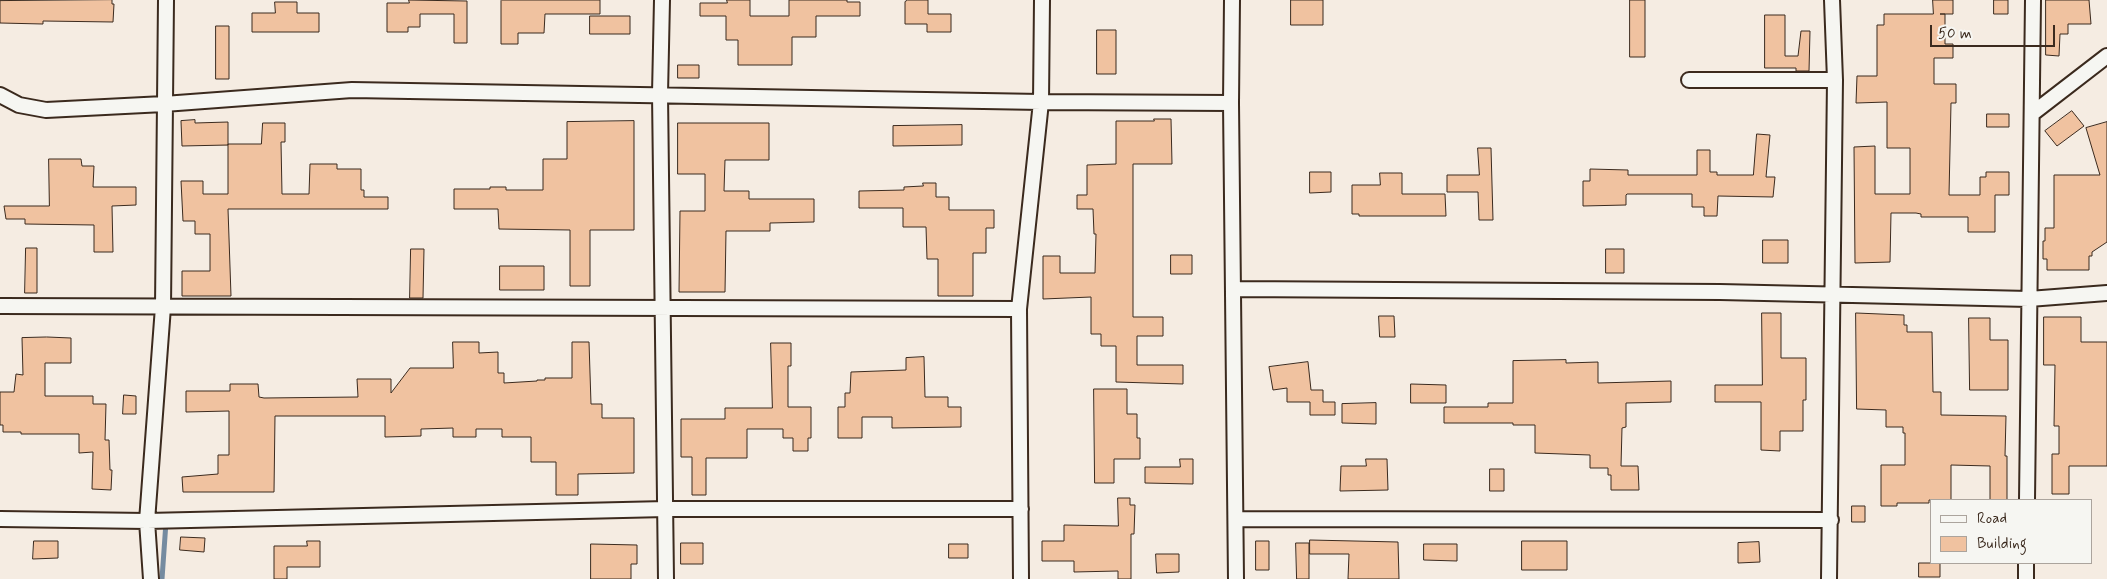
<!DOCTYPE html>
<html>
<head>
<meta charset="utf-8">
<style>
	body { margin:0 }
	#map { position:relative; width:2107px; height:579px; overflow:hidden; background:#f5ece2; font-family:Mynerve,sans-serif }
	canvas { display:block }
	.legend { position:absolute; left:1930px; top:499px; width:162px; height:65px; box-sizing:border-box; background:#f6f6f2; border:1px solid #aba49d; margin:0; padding:6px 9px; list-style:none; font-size:15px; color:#3b2a1e }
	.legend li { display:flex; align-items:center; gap:10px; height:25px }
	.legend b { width:25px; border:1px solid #aba49d }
	.scale { position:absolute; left:1930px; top:25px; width:125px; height:22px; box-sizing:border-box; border:2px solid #3b2a1e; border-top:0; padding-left:6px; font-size:15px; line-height:18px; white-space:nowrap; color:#3b2a1e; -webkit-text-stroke:4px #f6f6f2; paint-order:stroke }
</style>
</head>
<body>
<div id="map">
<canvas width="2107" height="579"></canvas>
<ul class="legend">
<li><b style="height:6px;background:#f6f6f2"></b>Road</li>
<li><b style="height:14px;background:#f0c2a0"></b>Building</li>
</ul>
<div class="scale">50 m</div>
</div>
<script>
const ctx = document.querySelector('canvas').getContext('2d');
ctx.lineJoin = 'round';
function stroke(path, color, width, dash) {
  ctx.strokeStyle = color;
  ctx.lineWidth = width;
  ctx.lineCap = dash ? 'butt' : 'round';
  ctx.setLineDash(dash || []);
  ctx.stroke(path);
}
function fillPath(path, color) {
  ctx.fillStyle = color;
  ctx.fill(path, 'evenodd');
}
const stream = new Path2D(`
	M162,579l4,-57`);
const building = new Path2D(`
	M112,0v4h2l-1,18 -70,-1v3l-43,-1v-22z
	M409,0l58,1v42h-13v-29h-34v13h-12v5h-21v-29h22z
	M502,0h98v14h-55l-1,19h-26v11h-17v-43z
	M727,0h23v16h39v-16h58v2h13v14h-44v21h-24v28h-54v-25h-12v-24h-26v-13h27z
	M908,0h20v14h23v18h-24v-8h-22v-22z
	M1291,0h32v25h-32z
	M1630,0h15v57h-15z
	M1933,0h20v14h-13h5v30h8v14h-19v26h22v19h-5l-2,92h31v-18h6v-5h23v23h-14v37h-27v-15h-47v-3l-5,-1h-25l-1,49 -35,1 -1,-116 21,-1v48h35v-46h-23v-46l-31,1 1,-27h20v-51h7v-11h49z
	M1994,0h14v14h-14z
	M2046,0h43l2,24h-23v10h-8l-1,22 -13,-1z
	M275,2h22v11h22v19h-67v-19h23z
	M1765,15h20v41h13l3,-25h9l-1,40h-13v-3h-31z
	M590,16h40v18h-40z
	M216,26h13v53h-13z
	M1097,30h19v44h-19z
	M678,65h21v13h-21z
	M2072,111l12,15 -27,20 -12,-15z
	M1987,114h22v13h-22z
	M1154,119h17l1,45h-39v153h30v19h-26v29h46v19l-67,-2v-36h-15v-12h-10v-37l-48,2v-43h17v17h35l1,-39h-2l-1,-25h-16v-14h10v-30l29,-1v-43h38z
	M195,120v3l33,-1v23l-46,1 -1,-25z
	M634,121v109h-44v56h-20v-56l-71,-1 -1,-20h-44v-20h36v-2h16v3h37v-31h24v-37z
	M2107,122v120l-15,10v4h-3v14h-42v-11h-4v-18h2v-13h9v-53h46l-14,-47z
	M263,123h22v19h-4l1,52h27l1,-30h27v5h24v21h3v7h24v12h-160l3,87h-49v-25h28v-37h-15v-13h-12l-2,-40h22v13h25v-50h33z
	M678,123h91v37h-44l-1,31h25v8h65v23l-44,1v8h-44l-1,61h-46l1,-81h25v-37h-27z
	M962,125v20l-69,1v-20z
	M1757,134l13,1 -4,42h9l-2,20 -55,-1 -1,20h-13v-9h-12v-13h-65l-1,1v10l-43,1v-25h7v-12l38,1v5h69v-25h13v22h7v3h36z
	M1478,148h13l2,72h-14l-1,-28h-31v-17h32z
	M49,159h32l1,7h12l-1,21h43v18l-24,1 1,46h-19v-27l-69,-1v-5h-19l-2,-13h45z
	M1310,172h21v20l-21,1z
	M1380,173h22v21h43l1,22h-87v-2h-7v-29h28z
	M923,183h13v14h13v13h45v18h-8v25h-13v43h-35v-37h-11l-1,-32h-23v-19h-44v-17l45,-1v-3l19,-1z
	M1763,240h25v23h-25z
	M26,248h11v45h-12z
	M411,249h13l-1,49h-13z
	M1606,249h18v24h-18z
	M1171,255h21v19h-21z
	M500,266h44v24h-44z
	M1762,313h19v45h25v42h-3v31h-23v20l-19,-1v-48h-46v-17h47z
	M1856,313l48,2v10h3v7h25l1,60h8v23l65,1 -1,40h2v44h-17v-34l-39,-1v35h-22v3h-32v3h-16v-41h24v-32h-2v-6h-17v-17l-29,-1z
	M1379,316h15l1,21h-15z
	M2044,317h37v25h26v124h-38v28h-17v-40h7v-28h-5l1,-61h-11z
	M1969,318h21v22h18v50h-38z
	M47,337l24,1v25h-26v33h48v8h13l-1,36h4l1,30h2l-1,20 -19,-1 1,-37 -14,1v-19h-58v-2h-18v-7h-3v-33h14l2,-18 7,1 -1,-37z
	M453,342h26v11l19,-1v21h6v10l33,-2v-1h8v-2h27v-36h17l2,62h11v14h32v55l-56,1v21h-22v-33h-25v-25h-29v-8h-26v8h-23v-9l-32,1v7l-36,1v-21h-110l-1,76h-91l-1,-15 36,-3v-19h11v-44l-43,1v-21h44v-7h28l1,13 5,1 94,-1 -1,-18h34v14l19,-25h43z
	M771,343h20v23h-3v41h23v31h-3v13h-15v-13h-10v-9h-36v29h-41v37h-14v-38h-11v-38h44v-11h47z
	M924,357l1,40h23v10h13v20l-69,1v-11h-30v21h-24v-31h7v-14h5l1,-21 55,-2v-12z
	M1566,360v3l32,-1v21l73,-2v21l-45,1v24l-4,1 -1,38h17l1,24h-28v-15h-3v-7h-18v-13l-55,-2v-28h-22v-2h-69v-16h44v-4h25v-42z
	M1308,362l3,28h12v12h12v13h-25v-13h-23v-14l-14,2 -4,-23z
	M1411,384l35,1v18h-35z
	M1094,389h33v25h10v24h3v21h-26v24h-19z
	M124,395l12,1v18h-13z
	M1376,403v21l-34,-1v-19z
	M1180,459h13v25l-48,-1v-16h35z
	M1366,459h21l1,31 -48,1 1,-25h25z
	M1490,469h14v22h-14z
	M1118,498h12v7h5l-1,29h-3v45h-13v-8l-44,1v-11h-32v-20h22v-16l54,1z
	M1852,506h13v16h-13z
	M181,537l24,1 -1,14 -24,-2z
	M1310,540l88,2 1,37h-51l1,-25h-39z
	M34,541h24v17l-25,1z
	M307,541h13v26h-33v12h-13v-33h33z
	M1256,541h13v29h-13z
	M1522,541h45v29h-45z
	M1759,542l1,20 -22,1v-20z
	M681,543h22v21h-22z
	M1296,543h13v36h-12z
	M591,544l46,1v19h-6v15h-40z
	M949,544h19v14h-19z
	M1424,544h33v17l-33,-1z
	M1156,554h23v18l-22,1z
	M1919,563h21v14h-21z`);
const minor = new Path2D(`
	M662,0l-2,94 6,485
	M1232,0l-1,103 5,476
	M1689,80h146
	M0,95l19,10 27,5 118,-6 188,-14 689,12 190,1
	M2033,113l74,-57
	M1234,289l486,3 309,7 78,-6
	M0,306l1019,3
	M2027,500l6,-500
	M0,519l147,2 519,-12h355
	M1236,519l595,1
	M151,579l-4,-58 16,-214 3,-307
	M1021,579l-2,-270 22,-207 1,-102
	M1829,579l6,-499 -3,-80
	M2026,579v-16`);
stroke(stream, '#758ba0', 5);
fillPath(building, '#f0c2a0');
stroke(building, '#3b2a1e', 1);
stroke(minor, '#3b2a1e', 18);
stroke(minor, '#f6f6f2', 14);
</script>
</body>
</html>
